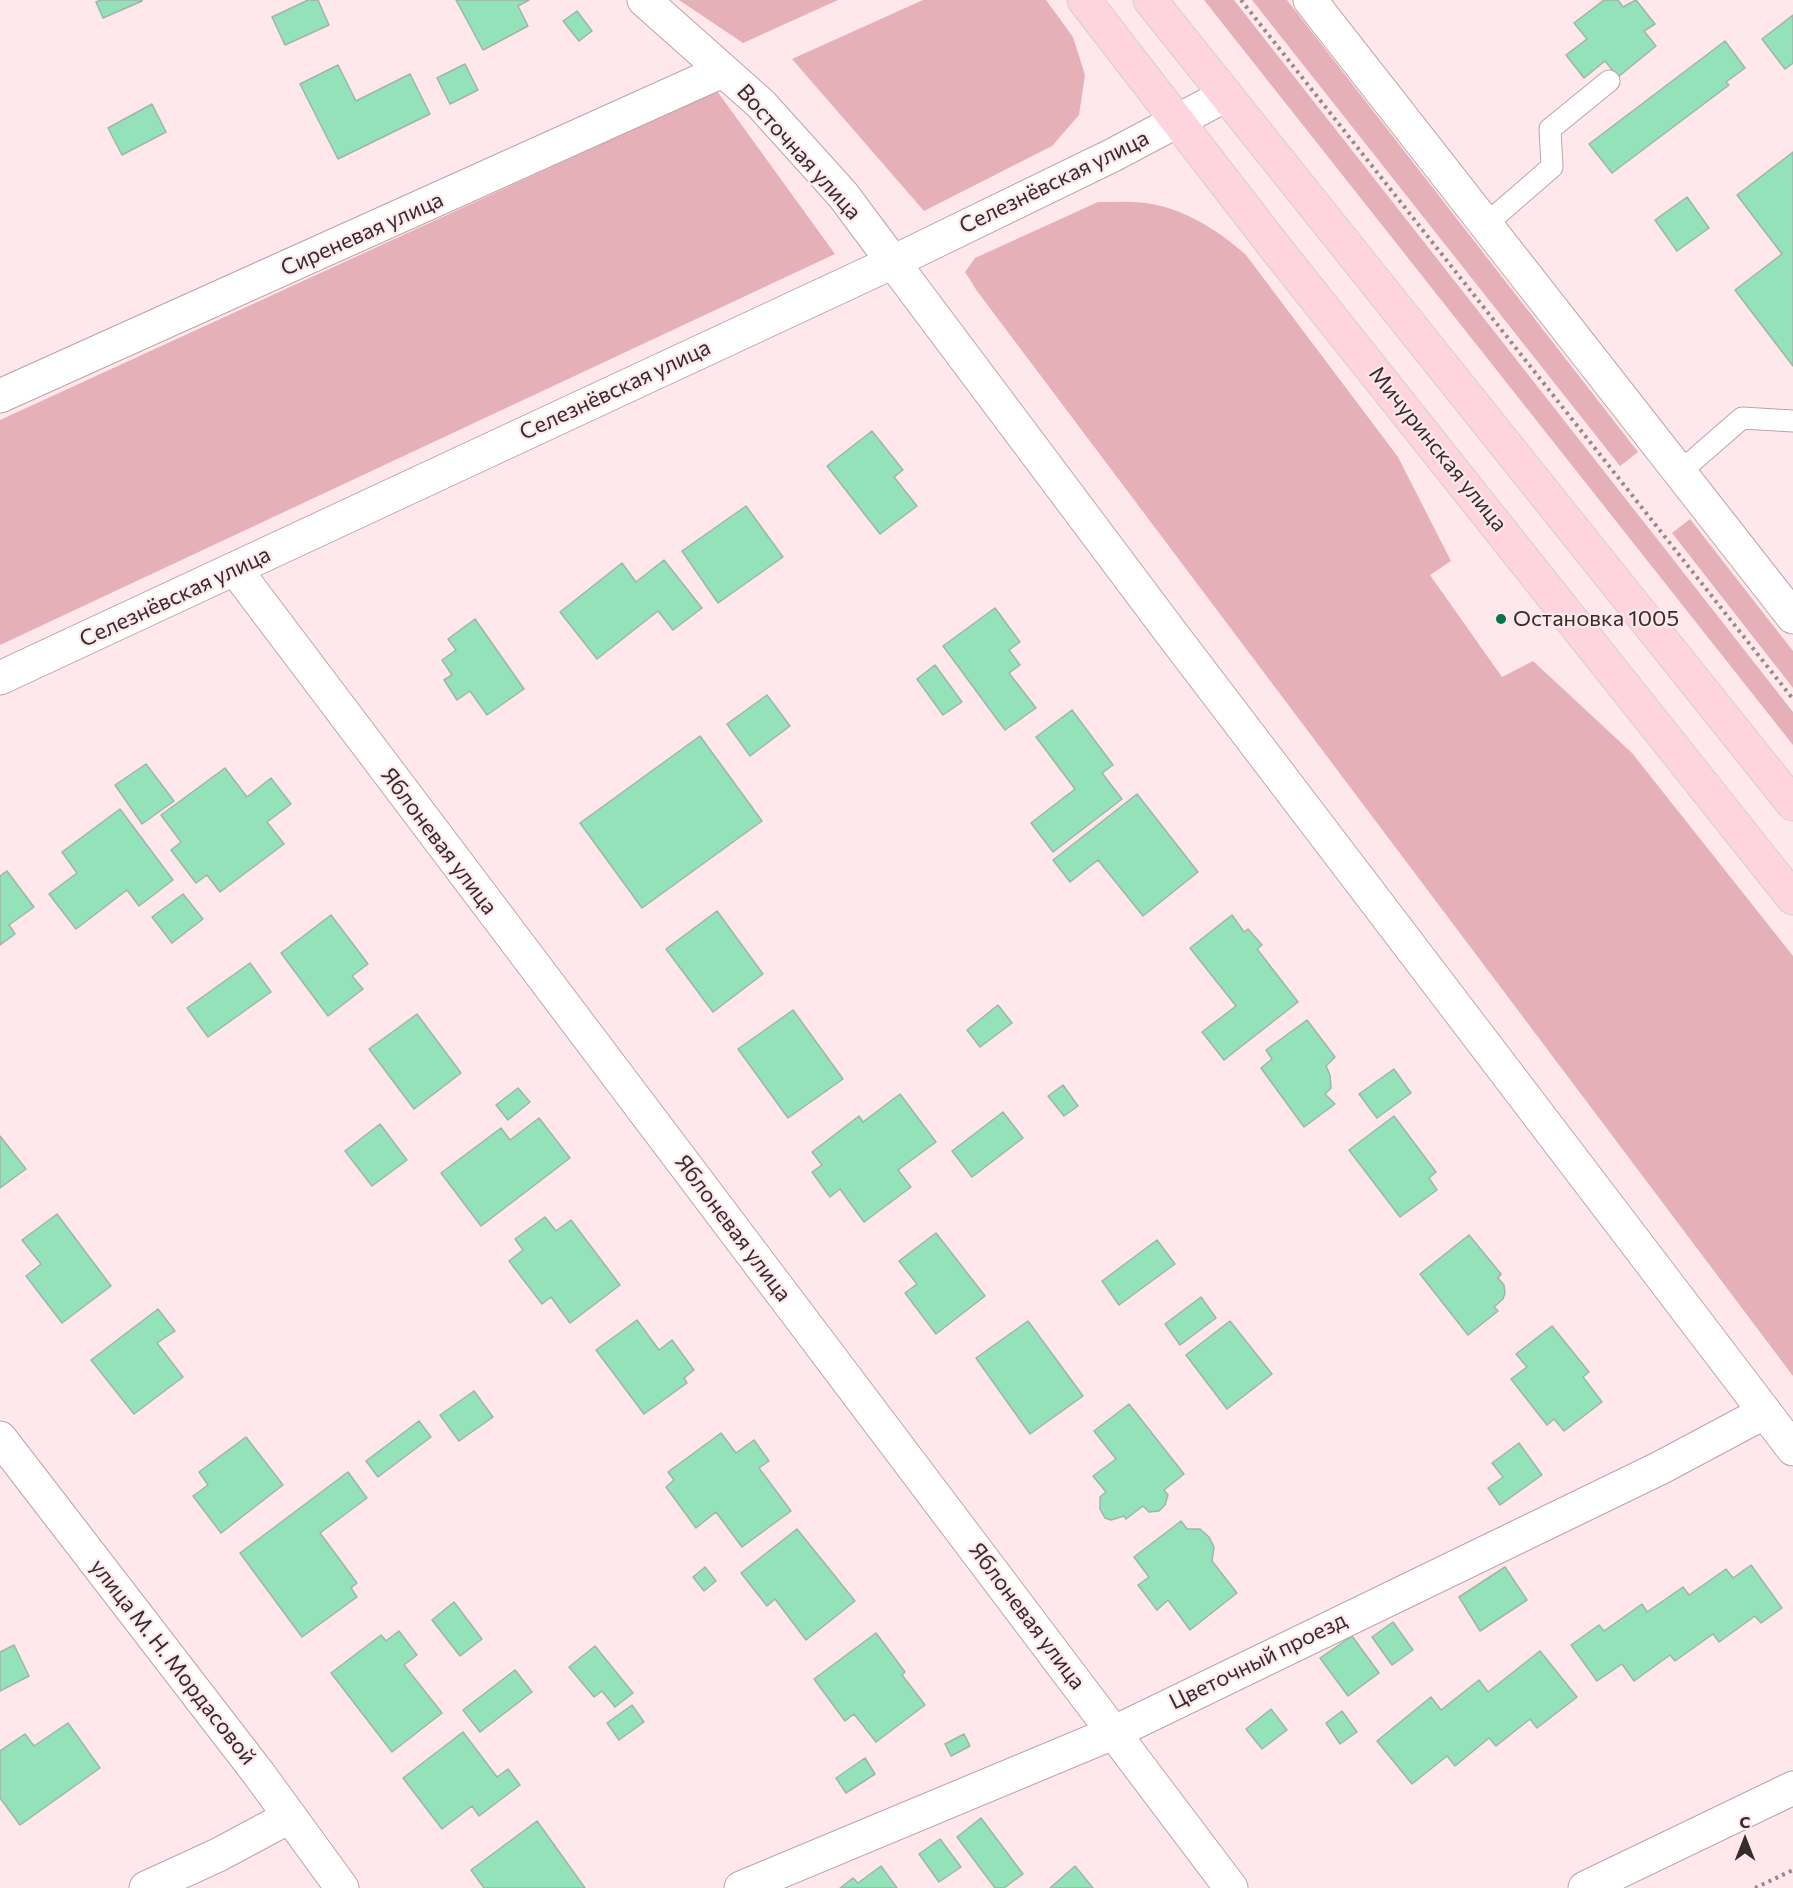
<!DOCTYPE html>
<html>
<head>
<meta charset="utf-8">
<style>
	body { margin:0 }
	#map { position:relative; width:1793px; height:1888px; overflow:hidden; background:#fee8eb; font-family:Commissioner,sans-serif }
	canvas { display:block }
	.north { position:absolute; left:1715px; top:1810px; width:60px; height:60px; -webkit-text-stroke:4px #fee8eb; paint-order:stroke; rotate:0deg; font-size:16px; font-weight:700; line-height:24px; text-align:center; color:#352c2d }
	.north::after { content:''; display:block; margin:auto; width:21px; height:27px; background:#352c2d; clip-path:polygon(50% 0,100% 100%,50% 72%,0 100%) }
</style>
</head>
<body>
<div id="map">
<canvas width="1793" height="1888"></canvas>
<div class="north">С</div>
</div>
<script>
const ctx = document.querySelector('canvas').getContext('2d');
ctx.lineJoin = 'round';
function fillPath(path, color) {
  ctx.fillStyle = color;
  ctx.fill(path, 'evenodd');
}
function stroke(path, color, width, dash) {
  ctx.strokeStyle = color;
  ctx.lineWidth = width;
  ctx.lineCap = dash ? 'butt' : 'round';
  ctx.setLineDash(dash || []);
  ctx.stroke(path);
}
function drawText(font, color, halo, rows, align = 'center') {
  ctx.font = font + ' Commissioner,sans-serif';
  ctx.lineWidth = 4.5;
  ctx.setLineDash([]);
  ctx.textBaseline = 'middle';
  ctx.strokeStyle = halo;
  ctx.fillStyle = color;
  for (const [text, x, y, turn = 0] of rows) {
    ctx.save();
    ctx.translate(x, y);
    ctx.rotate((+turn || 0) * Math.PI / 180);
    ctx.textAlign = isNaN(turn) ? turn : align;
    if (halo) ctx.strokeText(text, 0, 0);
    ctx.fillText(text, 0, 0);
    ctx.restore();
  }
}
const green = new Path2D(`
	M679,0h159l-95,43z
	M923,0h123l27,37 12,38 -6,40 -27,31 -128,65 -132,-152z
	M1204,0h30l559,712v33z
	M1252,0h35l351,452 -18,14z
	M717,91l118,163 -835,391v-225z
	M1098,202c16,0 32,-1 48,1 37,5 72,27 100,52l152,202 53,104 -21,14 72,102 31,-16 99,92 161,203v420l-816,-1085 -12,-19 10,-14z
	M1690,519l103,132v37l-121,-155z`);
const building = new Path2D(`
	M101,0h41v1l-39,17 -7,-16z
	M308,0h10l11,25 -44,20 -13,-28z
	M456,0h73l-11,6 10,20 -45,24z
	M1604,0h14l5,7 13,-7 19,24 -11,7 12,15 -38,31 -13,-16 -21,17 -18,-23 21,-16 -13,-16z
	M577,11l15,20 -13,10 -16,-20z
	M1793,15v48l-8,6 -23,-30z
	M1725,41l20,27 -19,14 3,3 -117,88 -23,-29z
	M465,64l13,26 -28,14 -13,-26z
	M338,65l18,36 54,-27 20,40 -92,45 -38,-75z
	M152,104l14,28 -44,23 -14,-27z
	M1793,152v214l-58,-76 47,-36 -45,-59z
	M1687,197l22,31 -32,23 -22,-31z
	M872,431l31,39 -9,7 23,29 -37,28 -53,-68z
	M746,506l37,51 -65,46 -36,-52z
	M664,560l38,48 -29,22 -15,-19 -61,48 -37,-47 62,-49 14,19z
	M995,608l25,34 -11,8 11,15 -11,8 27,35 -31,22 -62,-84z
	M475,619l49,70 -37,26 -17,-24 -13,9 -13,-20 8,-5 -10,-15 14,-10 -8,-11z
	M935,665l27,37 -19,13 -26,-36z
	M767,695l23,31 -40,30 -23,-32z
	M1072,710l41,55 -11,8 20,26 -69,53 -22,-29 44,-34 -39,-52z
	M700,736l62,85 -120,87 -62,-85z
	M146,764l28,37 -32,23 -27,-39z
	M225,768l22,29 24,-19 20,26 -24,18 17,22 -64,48 -13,-17 -11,8 -25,-33 10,-8 -20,-27z
	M1137,794l61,78 -55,44 -45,-56 -28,22 -17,-22z
	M120,809l53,71 -34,26 -12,-16 -51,39 -27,-35 28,-21 -15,-21z
	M7,871l27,36 -25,18 6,9 -15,11v-69z
	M183,894l20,25 -31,24 -20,-26z
	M717,911l46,63 -50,38 -47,-63z
	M331,915l37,49 -16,12 11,13 -35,27 -47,-63z
	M1232,915l12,17 4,-3 14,16 -5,4 41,53 -74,58 -22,-28 34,-26 -46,-58z
	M250,963l21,29 -63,45 -21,-29z
	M998,1005l14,18 -32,24 -13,-17z
	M793,1010l50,69 -55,39 -50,-69z
	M417,1014l44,59 -47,36 -45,-60z
	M1307,1020l28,37 -9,9 4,9 1,13 -6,6 10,10 -31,23 -43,-59 11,-9 -6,-9z
	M1394,1069l17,24 -34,25 -18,-24z
	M1063,1085l15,21 -14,10 -16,-20z
	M518,1088l12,14 -22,18 -12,-15z
	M900,1094l36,48 -38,28 13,17 -47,35 -24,-33 -10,8 -18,-25 10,-7 -10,-13 47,-36 4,6z
	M1003,1112l20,26 -51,39 -20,-26z
	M1394,1116l42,56 -7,6 8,12 -37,27 -51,-67z
	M539,1118l31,40 -89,68 -40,-53 60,-45 9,12z
	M380,1124l27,36 -35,26 -27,-35z
	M0,1136l26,33 -26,19z
	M57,1214l54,72 -49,37 -36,-47 15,-12 -19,-24z
	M545,1217l11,14 15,-11 49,65 -50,38 -19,-26 -9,7 -33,-43 14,-11 -8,-11z
	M936,1233l49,63 -49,38 -31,-41 12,-9 -18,-23z
	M1469,1235l32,39 -3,4 6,7 1,8 -2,6 -9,8 4,4 -30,24 -48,-61z
	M1157,1240l18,24 -56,41 -17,-24z
	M1201,1297l15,21 -36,27 -15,-21z
	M158,1309l17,22 -18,12 26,34 -49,37 -43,-54z
	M637,1320l22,30 13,-10 22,30 -10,8 3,5 -43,31 -48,-64z
	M1028,1321l55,75 -53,38 -54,-76z
	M1230,1321l42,53 -45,35 -41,-54z
	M1552,1326l37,46 -6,5 19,25 -38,29 -10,-12 -7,6 -36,-46 16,-12 -11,-13z
	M474,1391l19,26 -34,24 -19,-26z
	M1129,1404l55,70 -20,16 4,5 -3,10 -6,6 -10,1 -6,-6 -17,13 -2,-3 -13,4 -6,-2 -5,-9v-12l6,-5 -13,-16 23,-17 -22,-28z
	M419,1421l12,16 -53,40 -12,-16z
	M721,1433l15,20 18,-13 15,21 -10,7 32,43 -49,36 -26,-35 -20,16 -30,-41 8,-7 -6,-8z
	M246,1437l37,48 -62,48 -28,-37 15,-11 -9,-13z
	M1519,1443l23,32 -42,30 -12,-17 15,-11 -11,-14z
	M348,1472l19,26 -47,35 37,50 -6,5 6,9 -55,40 -62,-84z
	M1181,1521l6,8h13l9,8 5,10 -2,14 25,32 -47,37 -22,-30 -11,10 -19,-25 11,-8 -15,-20z
	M797,1529l58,72 -49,39 -31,-41 -8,7 -26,-33z
	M1751,1565l31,43 -21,15 -6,-7 -36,26 -6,-8 -38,27 -5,-6 -36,26 -12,-17 -25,17 -26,-36 28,-20 5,6 38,-27 5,8 36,-25 6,8 37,-26 7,9z
	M705,1567l11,14 -12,10 -11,-14z
	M1505,1567l22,33 -47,31 -21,-34z
	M454,1602l28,37 -22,17 -28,-36z
	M1393,1622l20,28 -21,15 -20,-28z
	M399,1631l18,24 -13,10 38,48 -50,39 -61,-79 50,-38 5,6z
	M876,1633l29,39 -3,3 23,30 -49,37 -22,-28 -9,7 -31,-42z
	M1352,1636l27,37 -31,23 -28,-38z
	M14,1645l15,31 -29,15v-39z
	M595,1646l38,47 -18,14 -13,-16 -8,6 -25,-30z
	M1540,1651l37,46 -40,31 -7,-9 -34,27 -7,-8 -34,28 -8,-10 -35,28 -35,-43 54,-44 10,13 38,-30 9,12z
	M515,1670l17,22 -52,40 -17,-22z
	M632,1705l12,17 -25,18 -12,-17z
	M1271,1709l16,21 -25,19 -16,-20z
	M1342,1711l15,21 -17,12 -14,-21z
	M68,1723l32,45 -80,57 -20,-27v-47l25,-17 9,12z
	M463,1732l34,45 11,-8 12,16 -41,31 -7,-10 -30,23 -39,-51z
	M964,1734l6,12 -19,10 -6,-12z
	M865,1758l10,16 -29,19 -10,-15z
	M981,1818l42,56 -19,14h-9l-38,-51z
	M537,1821l48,67h-101l-13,-18z
	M940,1839l21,28 -22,15 -20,-28z
	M881,1866l16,22h-57l13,-10 5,5z
	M1075,1866l18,22h-43z`);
const path = new Path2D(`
	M1241,0l552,699
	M1755,1888l38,-18`);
const lane = new Path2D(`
	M1485,225l67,-58 -2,-38 59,-48
	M1680,472l62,-54 51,3`);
const street = new Path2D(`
	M1310,0l483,617
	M893,262l279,372 621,815
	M235,569l996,1319
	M0,1438l259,336 83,114
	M146,1888l72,-33 71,-38
	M741,1888l374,-156 545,-264 105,-56
	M1585,1888l208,-100`);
const secondary = new Path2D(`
	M644,0l117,104 82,91 50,67
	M0,396l722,-325
	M0,678l893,-416 220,-107 113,-60`);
const primary = new Path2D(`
	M1084,0l190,246 519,652
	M1150,0l643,804`);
const markers = [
	[1501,619,6,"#04744e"]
];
const streetNames = [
	["Восточная улица",799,152,48],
	["Селезнёвская улица",1054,182,-26],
	["Сиреневая улица",362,234,-24],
	["Селезнёвская улица",615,390,-25],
	["Мичуринская улица",1438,449,51],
	["Селезнёвская улица",175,597,-25],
	["Яблоневая улица",439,841,53],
	["Яблоневая улица",733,1228,53],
	["Яблоневая улица",1027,1616,53],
	["Цветочный проезд",1258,1661,-26],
	["улица М. Н. Мордасовой",173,1662,52]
];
const poiNames = [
	["Остановка 1005",1513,619]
];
fillPath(green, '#e6b0b8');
fillPath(building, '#93e2ba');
stroke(building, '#9fb5a9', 1.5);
stroke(lane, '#bca4a7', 23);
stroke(street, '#bca4a7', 35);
stroke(secondary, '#bca4a7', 35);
stroke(primary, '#d3d1d1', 35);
stroke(path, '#98888a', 4, [3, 4.5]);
stroke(lane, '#fff', 21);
stroke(street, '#fff', 33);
stroke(secondary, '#fff', 33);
stroke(primary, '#fed5dc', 33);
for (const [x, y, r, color] of markers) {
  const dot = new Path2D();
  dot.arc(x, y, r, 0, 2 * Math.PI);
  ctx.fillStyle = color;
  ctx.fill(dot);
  stroke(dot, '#fee8eb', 2);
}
drawText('22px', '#352c2d', '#fee8eb', streetNames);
drawText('22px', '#352c2d', '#fee8eb', poiNames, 'left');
</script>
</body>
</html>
